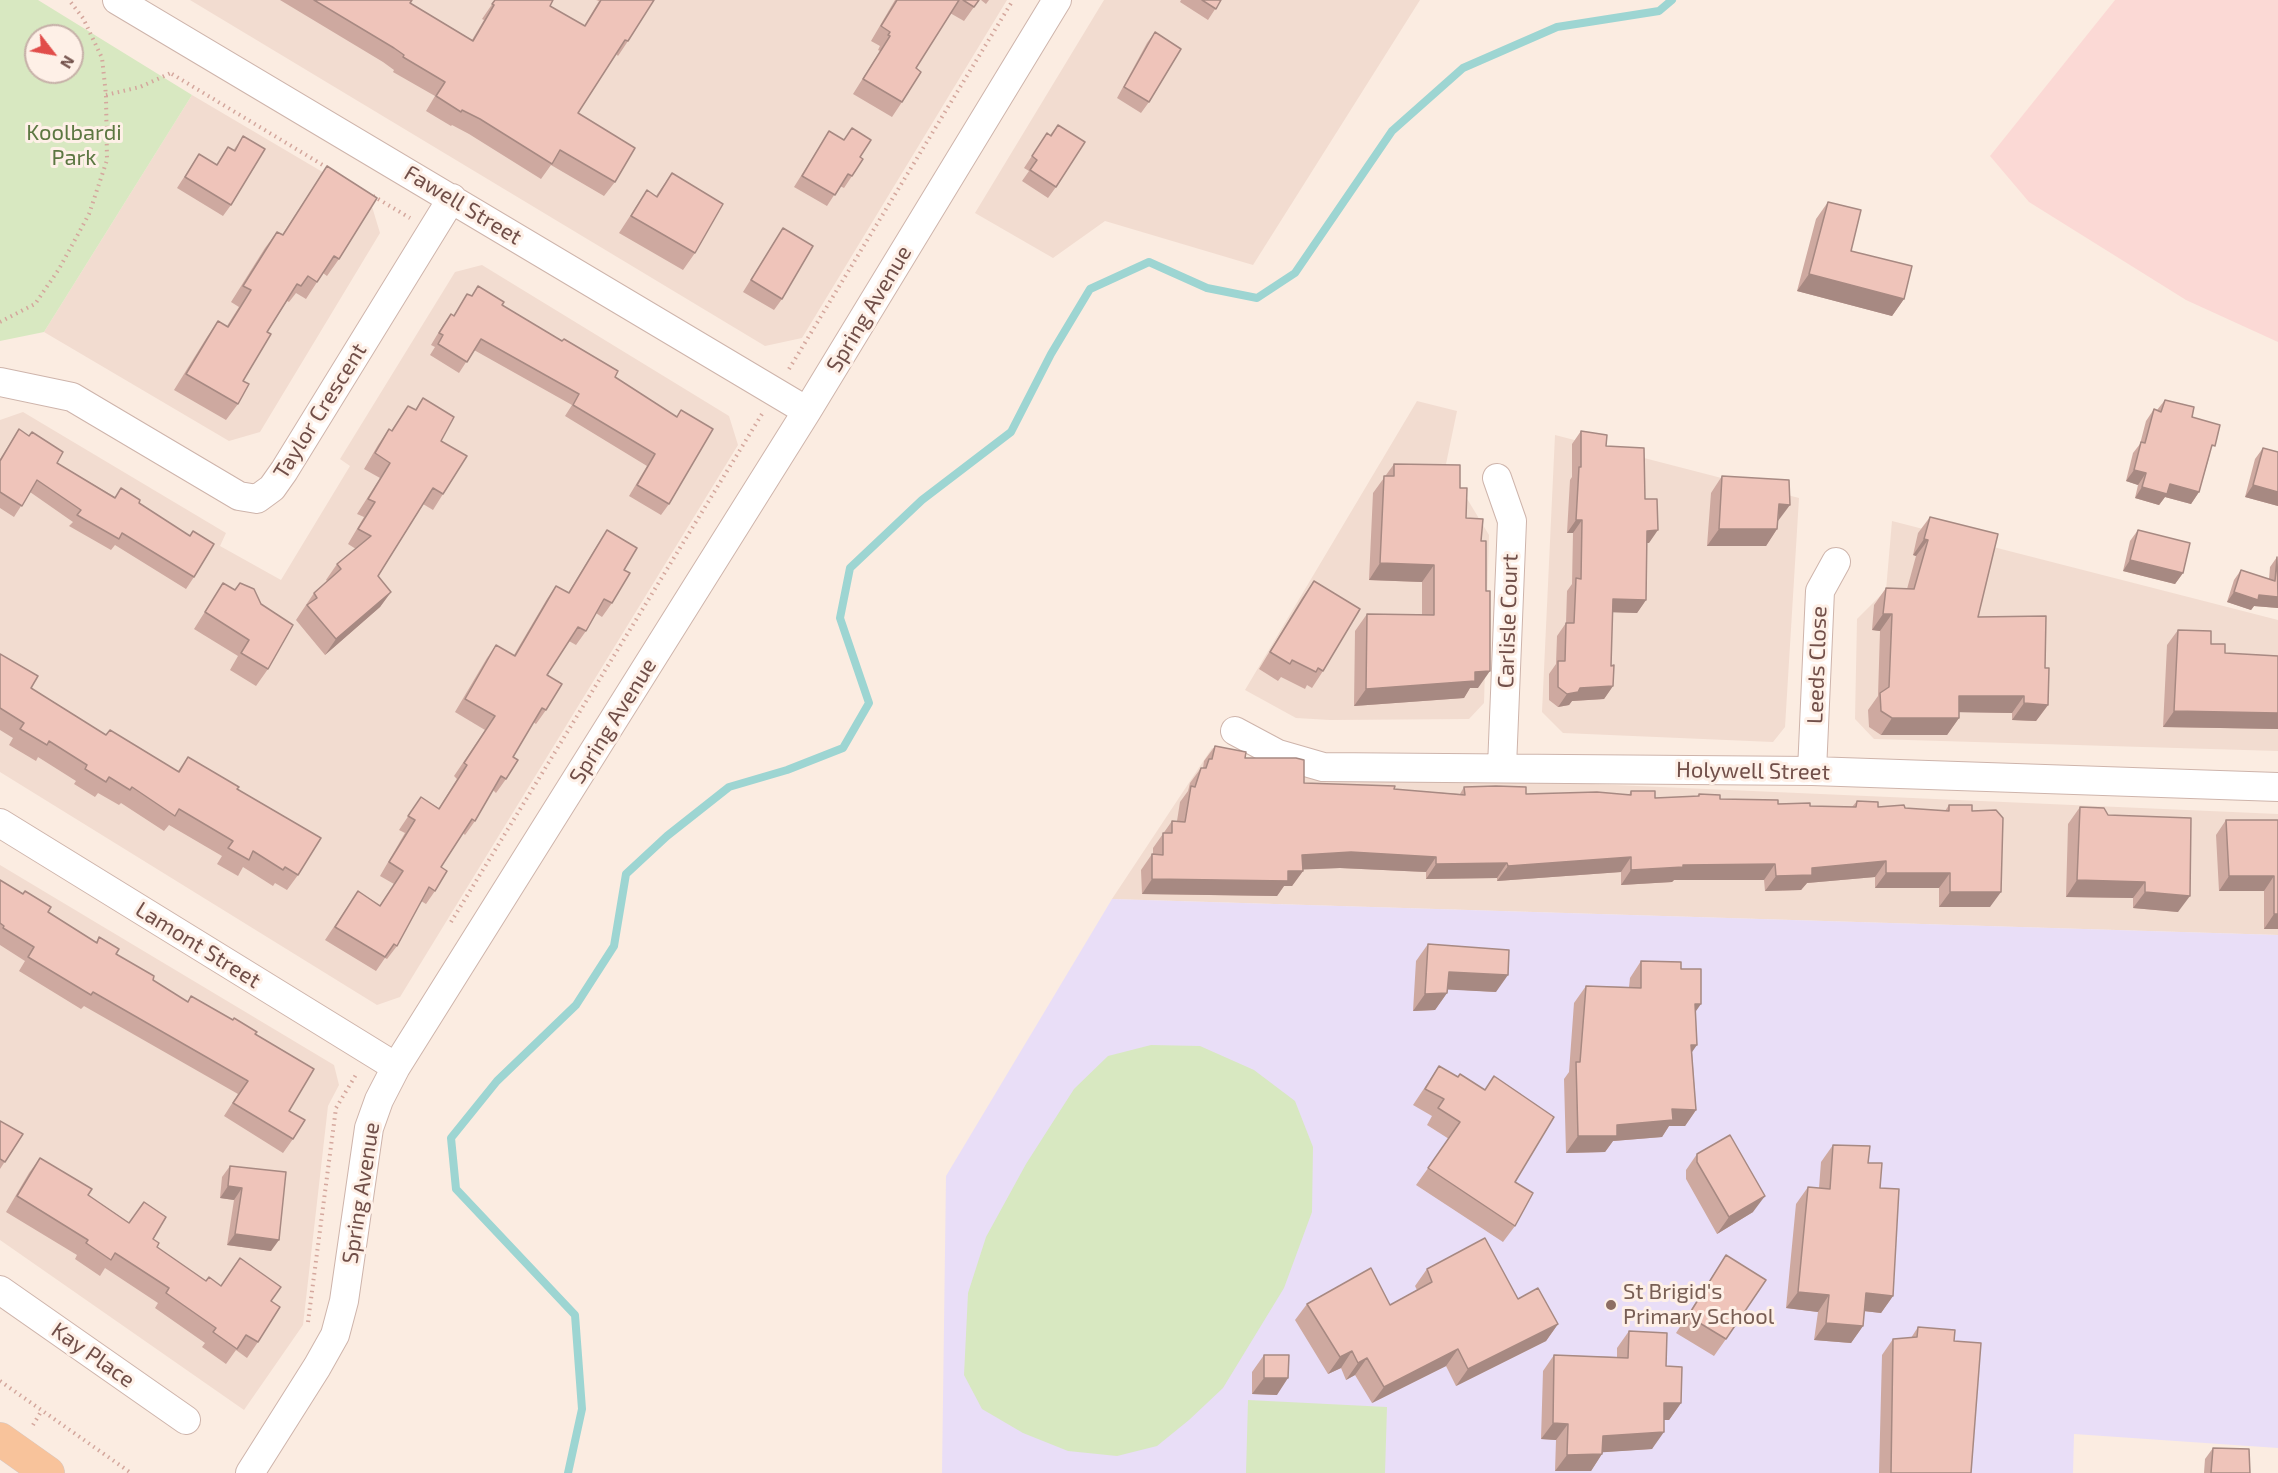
<!DOCTYPE html>
<html>
<head>
<meta charset="utf-8">
<style>
	body { margin:0 }
	#map { position:relative; width:2278px; height:1473px; overflow:hidden; background:#fbece1; font-family:"Exo 2",sans-serif }
	canvas { display:block }
	.north { position:absolute; left:24px; top:24px; width:60px; height:60px; box-sizing:border-box; background:#fef0e7; border:2px solid #c6b0a8; border-radius:50%; rotate:121deg; font-size:16px; font-weight:700; line-height:24px; text-align:center; color:#714f49 }
	.north::after { content:''; display:block; margin:auto; width:21px; height:27px; background:#e14d4a; clip-path:polygon(50% 0,100% 100%,50% 72%,0 100%) }
</style>
</head>
<body>
<div id="map">
<canvas width="2278" height="1473"></canvas>
<div class="north">N</div>
</div>
<script>
const ctx = document.querySelector('canvas').getContext('2d');
ctx.lineJoin = 'round';
function fillPath(path, color) {
  ctx.fillStyle = color;
  ctx.fill(path, 'evenodd');
}
function stroke(path, color, width, dash) {
  ctx.strokeStyle = color;
  ctx.lineWidth = width;
  ctx.lineCap = dash ? 'butt' : 'round';
  ctx.setLineDash(dash || []);
  ctx.stroke(path);
}
function drawText(font, color, halo, rows, align = 'center') {
  ctx.font = font + ' "Exo 2",sans-serif';
  ctx.lineWidth = 6;
  ctx.setLineDash([]);
  ctx.textBaseline = 'middle';
  ctx.strokeStyle = halo;
  ctx.fillStyle = color;
  for (const [text, x, y, turn = 0] of rows) {
    ctx.save();
    ctx.translate(x, y);
    ctx.rotate((+turn || 0) * Math.PI / 180);
    ctx.textAlign = isNaN(turn) ? turn : align;
    if (halo) ctx.strokeText(text, 0, 0);
    ctx.fillText(text, 0, 0);
    ctx.restore();
  }
}
const residential = new Path2D(`
	M190,0h817l-205,338 -37,8z
	M1104,0h316l-167,265 -148,-44 -52,37 -78,-45z
	M192,95l178,105 10,33 -120,199 -31,9 -185,-109z
	M482,265l247,151 9,29 -338,552 -23,8 -377,-233v-352l23,-8 203,121 -6,13 61,34 69,-114 -10,-7 115,-187z
	M1417,401l40,10 -11,53 43,71 -5,168 -15,16 -139,1 -34,-2 -51,-28z
	M1555,435l244,63 -14,229 -12,15 -210,-9 -21,-21z
	M1892,521l386,99v131l-404,-12 -19,-20 2,-100 29,-29z
	M1212,748l83,23 983,43v121l-1166,-36z
	M0,865l334,200 5,20 -11,21 -25,219 -59,85 -244,-170z`);
const commercial = new Path2D(`
	M2115,0h163v342l-92,-42 -157,-98 -39,-46z`);
const education = new Path2D(`
	M1112,899l1166,36v513l-204,-14 -1,39h-1131l4,-297z`);
const green = new Path2D(`
	M0,0h38l154,95 -148,237 -44,9zM36,36h36v36h-36z
	M1151,1045l49,1 54,24 41,31 18,46 -1,65 -28,76 -61,100 -34,32 -32,26 -40,10 -49,-5 -45,-18 -41,-24 -18,-34 4,-82 18,-56 40,-73 48,-75 34,-33z
	M1248,1400l139,7 -2,66h-139z`);
const stream = new Path2D(`
	M568,1473l14,-64 -7,-94 -119,-126 -5,-51 46,-57 79,-76 38,-59 12,-72 41,-38 62,-49 58,-17 56,-22 26,-45 -29,-85 10,-50 72,-68 89,-68 40,-78 39,-65 59,-27 58,26 50,10 38,-25 97,-142 71,-63 94,-41 102,-16 13,-11`);
const path = new Path2D(`
	M172,74l159,96
	M106,95l34,-8 33,-15
	M373,196l37,22
	M0,322l35,-18 24,-35 30,-55 18,-54 -1,-65 -4,-37 -19,-40 -14,-18
	M789,369l224,-369
	M451,922l311,-508
	M308,1322l28,-214 21,-35
	M0,1381l131,92
	M33,1425l9,-15`);
const minor = new Path2D(`
	M117,0l690,411
	M0,382l72,15 167,99 18,3 15,-11 12,-17 168,-273
	M1497,478l15,43 -10,246
	M1235,731l43,23 45,13 489,4 466,16
	M1812,771l8,-180 16,-29
	M0,823l396,244
	M0,1290l186,130
	M250,1473l67,-106 18,-32 9,-34 25,-173 10,-28 17,-33 411,-656 250,-411`);
const major = new Path2D(`
	M0,1439l48,34`);
const wall = new Path2D(`
	M280,0h132l-2,3 62,37 12,-20 -2,-1 13,-19 55,6 34,20 15,-25 -3,-1h58l-26,41 -10,15 -2,-2 -38,59 37,69 -11,14 -53,-31 -10,14 -72,-45 -17,-9 -1,1 -25,-15 9,-15 -42,-24 1,-2 -11,-8z
	M895,0h84l-15,21 -14,-8 -34,55 -14,34 -10,15 -39,-23 27,-43 -2,-1 2,-4 -9,-5z
	M981,0h8l-3,4z
	M1181,0h40l-13,20 -28,-18z
	M1155,32l-6,70 -8,11 -24,-15 30,-55z
	M1058,125l-2,62 -8,11 -26,-17 7,-10 -5,-3 23,-35 3,2z
	M852,128l8,29 -8,19 -8,12 -4,-2 -13,20 -33,-19 35,-56 15,9z
	M243,136l-12,69 -8,11 -46,-28 22,-34 18,11 11,-18 5,4z
	M327,166l12,93 -12,17 -4,-3 -17,26 -10,-6 -7,9 -2,-1 -20,31 -24,49 -5,23 -12,16 -52,-30 33,-53 11,-16 9,5 12,-19 -8,-5 34,-54 12,-16 5,3z
	M672,173l23,80 -12,17 -64,-37 28,-43 9,6z
	M1828,202l23,49 53,48 -12,17 -95,-25 19,-72z
	M783,228l-1,71 -8,11 -31,-18z
	M467,294l4,2 31,9 174,112 5,-7 -12,94 -8,11 -32,-19 18,-30 -82,-50 7,-11 -98,-55 -15,23 -29,-18 5,-8 -4,-2 12,-20 8,-11 3,1z
	M423,398l18,43 2,53 -10,16 -10,-6 -45,72 13,16 -11,15 -55,48 -29,-35 18,-27 13,-12 -1,-1 11,-16 19,-15 -8,-5 16,-27 -7,-3 23,-36 -16,-9 14,-24 11,-16 2,2 17,-25 7,4z
	M2165,400l27,17 18,37 -11,38 -8,12 -26,-7 -6,8 -24,-7 3,-13 -12,-4 7,-28 7,-9 6,-23 8,-12 3,1z
	M19,429l38,34 58,34 24,6 51,33 3,-5 1,46 -8,12 -71,-44 -4,5 -42,-24 4,-4 -43,-30 -16,25 -14,-9v-49z
	M1581,431l25,15 39,53 4,44h-2l-1,57 -9,13 -25,-1 -1,54 2,20 -9,13 -32,2 -3,4 -11,2 -9,-7v-26l7,-10 1,-28 9,-13 1,-32 5,-7 1,-51h-6l3,-53 2,-3v-33z
	M2263,448l15,4v54l-33,-9 10,-38z
	M1394,464l66,24 6,30 15,23 -3,147h-8l-6,10 -110,8 1,-75 12,-17 55,1v-33l-53,-2 4,-87z
	M1722,476l55,53 -11,17h-59l4,-53z
	M1930,517l48,100 67,51 3,37 -12,16 -24,-1v-7l-53,-1v6l-12,17h-66l-12,-8 -1,-17 10,-14 2,-65 -8,-1 2,-25 12,-17 21,1 9,-33 -3,-1 5,-22z
	M607,530l17,40 -12,33 -10,14 -6,-4 -10,18 -10,14 -7,-4 -22,34 -1,35 -10,14 -3,-2 -20,35 -7,22 -10,14 -3,-3 -18,31 -10,14 -2,-2 -22,34 -6,24 -9,13 -5,-3 -24,45 -10,13 -2,-1 -9,13 -51,-31 33,-49 22,14 14,-21 -14,-8 25,-43 -6,-3 22,-33 18,11 18,-29 -3,-3 31,-46 -30,-18 32,-54 9,-13 18,10 33,-56 9,-13 12,7 30,-49z
	M2138,530l45,43 -8,11 -52,-13 7,-30z
	M2277,557l1,51 -24,-2 -3,4 -24,-8 7,-22 7,-10 28,9 1,-12z
	M1314,581l9,90 -11,17 -5,-3 -2,4 -24,-12 -3,4 -19,-12 43,-71z
	M223,583l12,7 5,-7 28,86 -12,17 -26,-16 8,-14 -44,-27z
	M2178,630l33,14 14,9 53,3v73l-115,-2 4,-82z
	M0,654l31,34 75,47 72,36 10,-14 49,32 61,86 -11,15 -12,-7 -2,3 -30,-19 -5,9 -21,-12 5,-8 -53,-31 -5,6 -43,-28 -2,2 -21,-12 -3,4 -21,-13 2,-3 -38,-24 -2,4 -27,-16 4,-7 -13,-8z
	M1215,746l89,37 156,11 4,-7 62,7 103,1 2,-4 24,7 42,-2 2,-2 21,5 90,7 42,1 5,-6 21,6 67,4 4,-6 23,6 18,96h-51v-19h-64v-11l-68,6 -6,7 -36,1 -1,-11h-90l-2,2 -51,3v-13l-124,9v-3l-71,1v-7l-86,-4 -37,1v2l-11,15h-8l-7,10 -135,-2 -1,-24 11,-16 1,1v-7l19,-27h5l3,-19 8,-11 2,-8 11,-15h2l1,-7z
	M2080,807l28,8 70,97 -45,-4v-10l-67,-1 2,-73z
	M2226,820h52v109h-14v-38h-45l-3,-56z
	M0,880l48,32 48,30 3,-5 17,17 37,26 34,22 4,-6 64,38 34,77 4,28 -10,14 -59,-37 14,-22 -154,-88 -3,3 -62,-38 6,-10 -25,-16z
	M1428,944l68,48 -48,-3 -1,4 -12,17 -22,1 3,-50z
	M1641,961l40,8 14,44 -3,39 4,58 -11,16h-16l-7,11 -49,4 -8,11 -39,1 -2,-74 5,-7 5,-69 12,-17 43,1 1,-9z
	M1439,1066l76,116v44l-12,16 -87,-57 33,-46 -22,-14 5,-9 -19,-11z
	M0,1121l23,13 -23,35z
	M1833,1145l35,18 12,25 13,108 -12,17 -17,-2 -1,15 -12,17 -37,-3 4,-28 -32,-4 10,-104 12,-17 11,1 2,-26z
	M1697,1154l56,58 -36,22 -31,-55v-9z
	M40,1158l48,37 65,44 4,8 49,34 65,20 -13,41 -11,16 -11,-8 -10,14 -24,-17 3,-4 -50,-35 3,-5 -53,-35 -5,8 -25,-17 2,-4 -71,-43 23,-39z
	M230,1166l56,6 -15,79 -44,-6 7,-45 -14,-2 2,-21z
	M1726,1255v84l-12,17 -38,-23z
	M1427,1269l91,30 40,25 -12,17 -90,45 -10,-20 -74,37 -17,-28 -9,5 -5,-12 -13,6 -33,-54 12,-16 83,1 27,-15 -2,-4z
	M1918,1327l53,146h-92l3,-118 11,-16 18,-1z
	M1629,1331l37,35 15,37 -12,17h-5l-12,29 -49,3 -12,19h-36l1,-31 -15,-1 2,-68 11,-16 63,2v-9z
	M1264,1355l13,40 -25,-1v-22z
	M2213,1448l37,25h-46l1,-14z`);
const shadedWall = new Path2D(`
	M1809,274l95,25 -12,17 -95,-25z
	M2134,470l12,3 -8,12 -12,-4z
	M2170,484l29,8 -8,12 -26,-7 -6,8 -24,-7 7,-11z
	M2253,485l25,7v14l-33,-9z
	M1779,504l11,1 -12,16z
	M1576,520h6l-9,13h-6z
	M1719,529h58l-11,17h-59z
	M1658,530l-9,13h-11l9,-12z
	M1924,539l4,1 -12,16 -3,-1z
	M2130,560l53,13 -8,11 -52,-13z
	M1380,563l54,2 -12,17 -53,-2z
	M391,592l-11,15 -55,48 11,-16z
	M2234,592l44,5v11l-24,-2 -3,4 -24,-8z
	M1613,599l33,1 -9,13 -33,-1z
	M1883,614h9l-12,17 -8,-1z
	M1490,671l-12,17h-8l-6,10 -110,8 12,-17 109,-17z
	M1613,686l-9,13 -32,2 -3,4 -11,2 9,-13 13,-6z
	M1959,696h65l-12,17 -64,-1z
	M2024,703l24,2 -12,16 -24,-1z
	M2174,711l104,2v16l-115,-2z
	M1892,718h67l-12,17h-66z
	M1351,852l85,5 -10,15 -86,-4 -48,2 10,-15z
	M1631,857l-10,15 -124,9 11,-15z
	M1886,861l-11,16 -68,6 -6,7 -36,1 11,-15 36,-8z
	M1507,863l-10,15 -71,1 10,-15z
	M1775,864l-11,16h-90l-2,2 -51,3 10,-15 52,-5z
	M1288,871h15l-11,15h-8l-7,10 -135,-2 10,-15z
	M1886,873h64l-11,15h-64z
	M2229,876h45l-10,15h-45z
	M2077,880l68,2 -12,16 -67,-1z
	M1950,892h51l-11,15h-51z
	M2145,892l45,4 -12,16 -45,-4z
	M2274,914h4v15h-14z
	M1449,972l59,3 -12,17 -59,-3z
	M1447,993l-12,17 -22,1 12,-17z
	M1695,1004h6l-12,17z
	M1691,1045h6l-12,17z
	M1672,1109l24,1 -11,16h-16l-7,11 -49,4 -8,11 -39,1 12,-17z
	M228,1186l14,2 -8,12 -14,-2z
	M1765,1196l-12,16 -36,22 12,-17z
	M235,1234l44,6 -8,11 -44,-6z
	M1798,1292l31,3 -11,17 -32,-4z
	M1866,1293l27,3 -12,17 -26,-3z
	M1826,1323l37,3 -12,17 -37,-3z
	M1558,1324l-12,17 -90,45 12,-17z
	M1458,1349l-12,17 -74,37 12,-16z
	M1352,1351l-11,17 -13,6 12,-17z
	M1367,1358l-12,17 -9,5 12,-17z
	M1264,1378h24l-11,17 -25,-1z
	M1664,1403h17l-12,17h-16z
	M1553,1423l15,1 -12,16 -15,-1z
	M1664,1432l-12,17 -60,4 11,-17z
	M1602,1454l-11,17h-36l12,-16z`);
const building = new Path2D(`
	M314,0h98l-2,3 63,38 21,-36 -2,-1 3,-4h58l-3,6 35,20 16,-26h53l-26,41 -3,-1 -47,73 57,35 -20,34 -55,-32 -8,14 -72,-45 -18,-9 -1,2 -25,-16 9,-14 -42,-25 1,-2 -10,-7z
	M897,0h62l-43,68 5,4 -19,30 -39,-23 27,-43 -2,-1 2,-3 -9,-6z
	M963,0h16l-5,7z
	M1202,0h19l-5,9z
	M1155,32l26,17 -32,53 -25,-15z
	M1058,125l27,17 -29,45 -26,-17 7,-10 -5,-4 15,-23 4,3z
	M852,128l19,12 -11,17 3,2 -11,17 -4,-2 -13,21 -33,-19 27,-45 15,9z
	M243,136l22,13 -34,56 -46,-28 14,-23 18,11 11,-18 7,4z
	M327,166l50,32 -38,61 -5,-3 -17,26 -9,-6 -7,10 -4,-2 -30,48 4,2 -28,47 6,3 -11,20 -52,-30 32,-53 10,6 23,-37 -8,-4 34,-54 6,3z
	M672,173l51,31 -28,49 -64,-37 16,-26 10,7z
	M1828,202l33,8 -10,41 61,15 -8,33 -95,-25z
	M783,228l30,18 -31,53 -31,-19z
	M478,286l26,16 -2,3 60,36 2,-2 54,32 -3,6 62,40 4,-7 32,19 -44,75 -32,-19 18,-31 -82,-49 6,-11 -98,-55 -14,23 -29,-18 5,-9 -4,-2 12,-19 3,2 13,-22 5,2z
	M423,398l31,19 -13,24 26,15 -24,38 -10,-6 -55,88 13,16 -55,47 -29,-34 10,-7 -3,-5 27,-24 -4,-5 34,-28 -13,-7 17,-27 -7,-3 22,-36 -15,-10 14,-24 3,2 16,-25 8,4z
	M2165,400l29,7 -2,10 28,8 -5,21 -3,-1 -13,47 -29,-8 -3,10 -25,-7 4,-14 -12,-3 7,-28 4,1 9,-34 7,3z
	M19,429l10,7 3,-4 31,20 -6,11 58,35 6,-10 19,12 -1,3 51,33 3,-5 21,13 -20,33 -72,-44 -3,6 -42,-24 4,-5 -44,-30 -15,26 -22,-14v-31z
	M1581,431l26,4 -1,11 38,2 1,51h12l1,31 -11,1 -1,69 -33,-1 -2,67 3,-1 -1,21 -33,2 -2,4 -11,2 -9,-7v-26h7l1,-38h8l2,-45 5,1 1,-59h-6l3,-53h2z
	M2263,448l15,4v40l-25,-7z
	M1394,464l66,1v23h7l-1,30 17,1 -2,22h5v50h4v80l-15,1v9l-109,8 1,-75 67,1v-50l-54,-2 4,-87h10z
	M1722,476l67,4 1,25 -11,-1 -2,25h-58z
	M1930,517l68,17 -20,83 68,-1 -1,52h4l-1,37 -24,-2v-7h-65v22h-67l-11,-7 -1,-18 9,-6 3,-73h-9l3,-26 28,1 14,-49 -4,-1z
	M607,530l30,18 -13,22 6,3 -18,30 -8,-4 -18,32 -8,-4 -31,48 15,9 -16,26 -4,-2 -29,49 5,3 -12,19 -5,-3 -26,45 -3,-2 -31,48 6,4 -12,20 -6,-4 -32,59 -3,-2 -9,13 -50,-30 23,-36 22,15 23,-35 -14,-9 26,-42 -7,-4 13,-19 18,12 28,-44 -3,-2 31,-47 -30,-17 31,-54 19,11 41,-70 13,7z
	M2138,530l52,13 -7,30 -53,-13z
	M2277,557l1,40 -19,-2 -1,5 -24,-8 7,-22 34,11z
	M1314,581l46,28 -37,62 -5,-3 -2,4 -24,-12 -2,4 -20,-12z
	M223,583l12,7 5,-7 14,6 7,15 32,21 -25,44 -27,-16 8,-13 -44,-28z
	M2178,630l33,1v13h14v9l53,3v57l-104,-2z
	M0,654l38,22 -7,12 75,47 4,-5 69,42 9,-15 51,30 -2,2 84,49 -23,37 -13,-8 -2,3 -30,-19 -4,9 -21,-12 5,-7 -54,-32 -4,7 -43,-29 -2,3 -21,-13 -3,5 -21,-13 2,-4 -38,-24 -2,4 -27,-16 4,-6 -24,-15z
	M1215,746l31,6 -1,6h51l8,2v23l91,3 -1,3 71,6 -1,-8 32,-1 30,1v7l71,-2 34,3v-4h24v7l44,-2v-2l21,1v4l58,1v4l32,-1v3l46,1 1,-6 21,1v5l26,-2 1,3 44,3v-6h23v6l24,-1 7,8 -2,74h-51v-19h-64v-12l-74,7v7l-36,1 -1,-12 -92,1v2l-52,3v-13l-123,9 -1,-3 -71,1v-7l-85,-5 -49,3 1,16h-15v10l-136,-2v-25l11,1v-22h9v-12l13,1 6,-36 4,1 6,-19h5l3,-9h3z
	M2080,807l24,1 4,7 83,3 -1,78 -45,-4v-10l-68,-2z
	M2226,820h52v94h-4v-38h-45z
	M0,880l23,14 2,-3 26,16 -3,5 49,31 2,-6 20,12 -3,5 38,22 -1,4 35,22 3,-6 42,24 1,-2 23,14 -2,2 59,35 -25,42 16,9 -12,19 -60,-36 15,-22 -155,-89 -2,3 -63,-38 6,-10 -31,-19 1,-2 -4,-3z
	M1428,944l81,6 -1,25 -59,-3 -2,21 -22,1z
	M1641,961l40,1v7h20v35h-6l2,41h-6l5,65 -24,-1 1,11 -56,5v11h-39l-2,-74h4l6,-76 55,2z
	M1439,1066l19,11 2,-3 25,16 9,-14 60,41 -39,65 18,11 -18,33 -87,-58 32,-46 -22,-14 6,-9 -19,-10z
	M0,1121l23,13 -18,28 -5,-3z
	M1730,1135l35,61 -36,21 -32,-55v-8z
	M1833,1145l37,1 -2,17h14l-2,25 19,1 -6,107 -27,-3 -3,33 -37,-3 3,-28 -31,-3 10,-105 22,2z
	M40,1158l52,31 -4,6 41,28 15,-21 22,15 -13,22 6,4 -2,4 49,34 3,-4 12,9 19,-28 41,29 -10,14 9,6 -22,35 -12,-7 -9,14 -24,-17 3,-4 -50,-35 3,-5 -54,-35 -4,7 -25,-17 2,-3 -71,-44z
	M230,1166l56,6 -7,68 -44,-6 7,-46 -14,-2z
	M1485,1238l33,61 20,-11 20,36 -90,45 -10,-20 -74,38 -17,-29 -9,5 -6,-12 -12,6 -33,-53 64,-36 19,37 42,-23 -5,-13z
	M1726,1255l40,25 -40,59 -38,-23z
	M1918,1327l37,3 -1,11 27,2 -10,130h-80l2,-134 24,-2z
	M1629,1331l38,2 -1,33 16,1 -1,36h-17v29l-61,4 -1,18 -35,1 1,-31 -15,-1 1,-68 74,3z
	M1264,1355h25l-1,23h-24z
	M2213,1448l36,1 1,24h-39z`);
const markers = [
	[1611,1305,6,"#8d6e63"]
];
const parkNames = [
	["Koolbardi",74,133],
	["Park",74,158]
];
const streetNames = [
	["Fawell Street",463,205,31],
	["Spring Avenue",869,309,-59],
	["Taylor Crescent",320,411,-58],
	["Carlisle Court",1508,621,-88],
	["Leeds Close",1817,665,-88],
	["Spring Avenue",613,721,-58],
	["Holywell Street",1753,771,1],
	["Lamont Street",198,945,32],
	["Spring Avenue",361,1193,-81],
	["Kay Place",93,1355,35]
];
const educationNames = [
	["St Brigid's",1623,1292],
	["Primary School",1623,1317]
];
fillPath(residential, '#f2dcd0');
fillPath(commercial, '#fbd9d5');
fillPath(education, '#e9def7');
fillPath(green, '#d8e8c1');
stroke(stream, '#9dd5d2', 8);
stroke(minor, '#ceb4ab', 30);
stroke(major, '#d4cac8', 34);
stroke(path, '#d4a79d', 4, [1.5, 4.5]);
stroke(minor, '#fff', 28);
stroke(major, '#f8c39b', 33);
fillPath(wall, '#cea9a0');
fillPath(shadedWall, '#a78982');
fillPath(building, '#efc4ba');
stroke(building, '#a78982', 1.5);
for (const [x, y, r, color] of markers) {
  const dot = new Path2D();
  dot.arc(x, y, r, 0, 2 * Math.PI);
  ctx.fillStyle = color;
  ctx.fill(dot);
  stroke(dot, '#fef0e7', 2);
}
drawText('22px', '#5c7742', '#fef0e7', parkNames);
drawText('22px', '#714f49', '#fef0e7', streetNames);
drawText('22px', '#785e54', '#fef0e7', educationNames, 'left');
</script>
</body>
</html>
